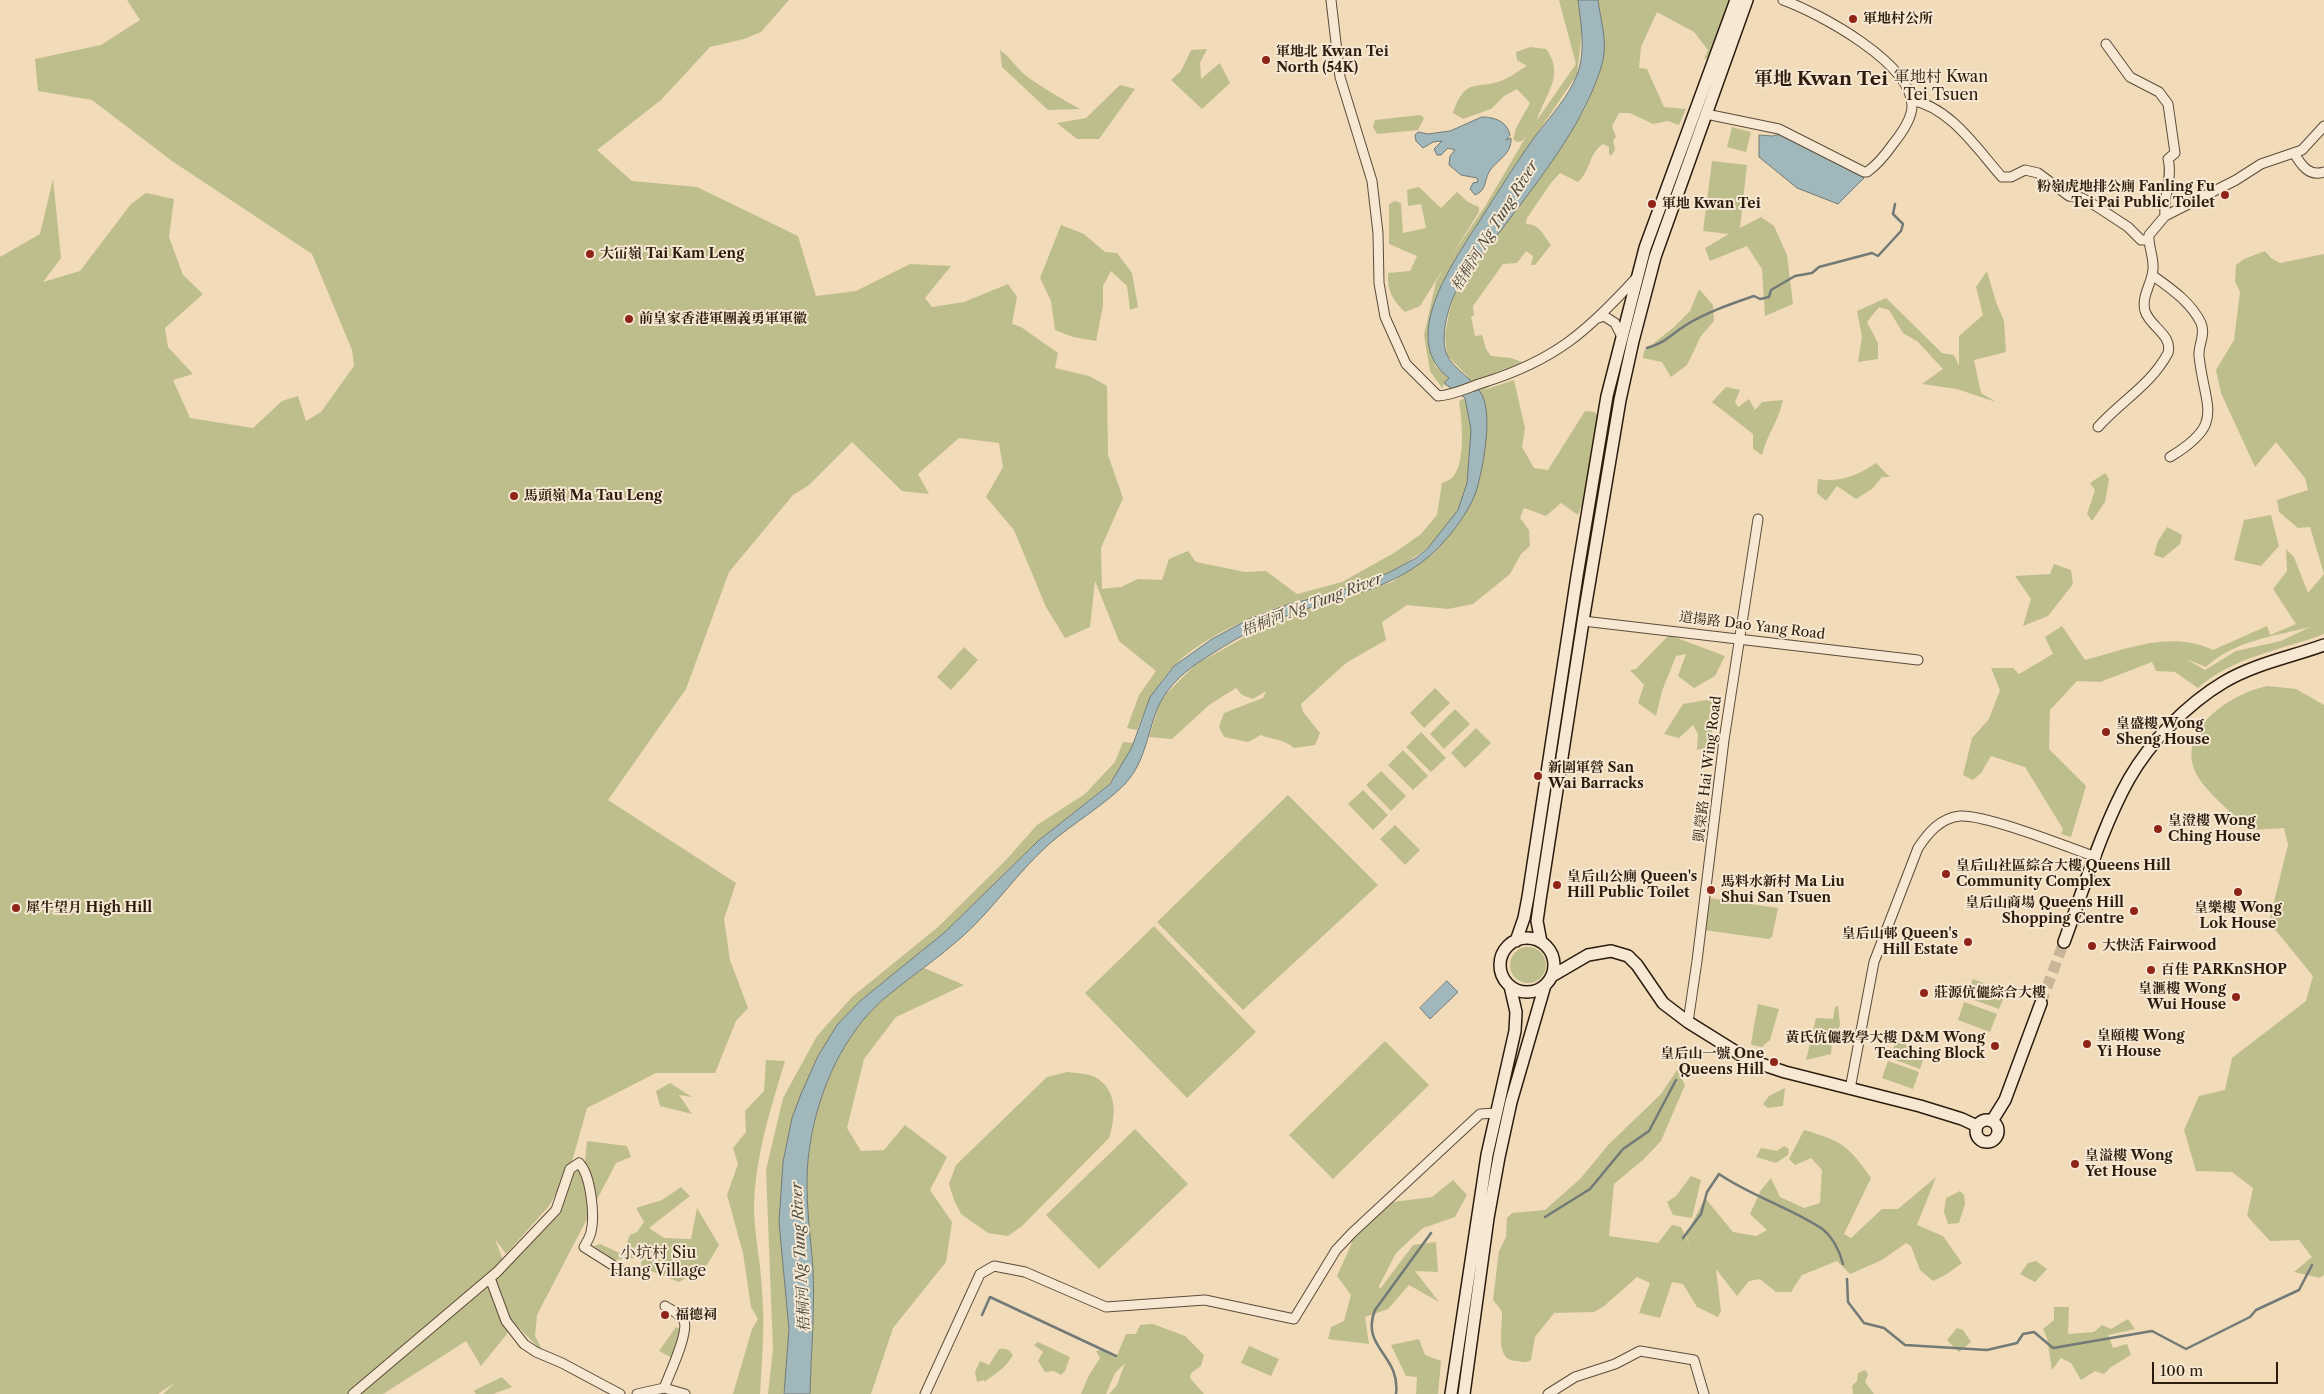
<!DOCTYPE html>
<html>
<head>
<meta charset="utf-8">
<style>
	body { margin:0 }
	#map { position:relative; width:2324px; height:1394px; overflow:hidden; background:#f1dbb9; font-family:"Libre Caslon Text",serif }
	canvas { display:block }
	.scale { position:absolute; left:2152px; top:1362px; width:126px; height:22px; box-sizing:border-box; border:2px solid #2b1c0e; border-top:0; padding-left:6px; font-size:15px; line-height:18px; white-space:nowrap; color:#2b1c0e; -webkit-text-stroke:4px #f6e8d2; paint-order:stroke }
</style>
</head>
<body>
<div id="map">
<canvas width="2324" height="1394"></canvas>
<div class="scale">100 m</div>
</div>
<script>
const ctx = document.querySelector('canvas').getContext('2d');
ctx.lineJoin = 'round';
function fillPath(path, color) {
  ctx.fillStyle = color;
  ctx.fill(path, 'evenodd');
}
function stroke(path, color, width, dash) {
  ctx.strokeStyle = color;
  ctx.lineWidth = width;
  ctx.lineCap = dash ? 'butt' : 'round';
  ctx.setLineDash(dash || []);
  ctx.stroke(path);
}
function drawText(font, color, halo, rows, align = 'center') {
  ctx.font = font + ' "Libre Caslon Text","Noto Serif SC",serif';
  ctx.lineWidth = 4;
  ctx.setLineDash([]);
  ctx.textBaseline = 'middle';
  ctx.strokeStyle = halo;
  ctx.fillStyle = color;
  for (const [text, x, y, turn = 0] of rows) {
    ctx.save();
    ctx.translate(x, y);
    ctx.rotate((+turn || 0) * Math.PI / 180);
    ctx.textAlign = isNaN(turn) ? turn : align;
    if (halo) ctx.strokeText(text, 0, 0);
    ctx.fillText(text, 0, 0);
    ctx.restore();
  }
}
const green = new Path2D(`
	M127,0h662l-28,32 -17,7 -34,8 -49,53 -64,50 35,31 65,6 101,49 18,60 40,-5 54,-27 41,2 -26,32 7,9 32,-5 44,-18 9,13 -5,27 9,3 37,26 -3,15 34,8 18,10 1,69 15,43 -22,50 1,41 19,-2 17,-8 24,1 7,-21 19,-8 8,11 49,10 21,-1 31,23 45,-12 52,-29 27,-19 16,-19 5,-32c3,-1 8,-3 11,-6 13,-15 9,-58 6,-76l6,-3c9,22 6,45 5,68 -6,73 -70,108 -134,126 -16,4 -33,7 -48,12 -37,12 -86,34 -113,61 -18,18 -30,43 -38,65l-10,-2 12,-33 17,-24 -37,-30 -24,-60 -5,46 -25,11 -19,-31 -32,-77 -28,-33 17,-30 -4,-24 -40,-5 -41,36 11,20 -27,-3 -50,-49 -43,43 -16,10 -64,77 -43,117 -78,111 128,83 -12,36 6,41 18,48 -12,13 -21,52h-59l-69,35 -17,61 -21,37 -43,48 -11,-15 11,29 53,-57 13,-38 13,-12 2,-20 40,5 4,11 -15,6 -79,152 -2,21 9,17 -29,-29 -34,42 -15,-25 -83,53h-220l11,-11 -16,11h-158v-1137l40,-23 13,-55 8,79 -18,24 37,-11 51,-67 15,-11 28,6 -5,38 14,38 20,19 -38,34 3,19 25,27 -20,6 17,38 63,10 29,-27 16,-5 8,25 15,-9 33,-46 -2,-16 -40,-96 -140,-93 -80,-61 -54,-9 -3,-32 66,-14 39,-25z
	M1559,0h19l4,32 -5,43 -65,95 -51,80 -26,51 -7,33 2,19 6,14 13,11 -7,10 -12,-17 -6,-36 12,-53 12,-21 36,-53 43,-73 -5,6 -5,1 -4,-3 3,-11 14,-25 -13,-14 -13,7 -13,13 -28,10 -10,-6c13,-38 24,-22 50,-33 8,-3 16,-10 24,-14l-10,-6 -1,-8 14,-5 16,2c20,26 -2,47 -9,71l39,-56z
	M1598,0h133l-21,57 -6,2 4,-9 -14,-18 -37,-20 -16,35 -2,21 8,1 17,38 22,2 -7,16 -11,-4 -15,3 -23,-11h-11l-7,13 4,11 -3,3 2,10 -4,6 -2,-2v-7l-6,-3c-15,10 -12,27 -25,38l-18,-9 -9,10 -24,35 -1,6c14,0 18,12 25,21l-16,20h-4l2,-9 -7,-5 -9,12 -14,1 -30,42 1,10h-3l4,20 7,-1 4,14 5,7 20,2 16,6 -43,26 30,-10 11,48 -3,19 12,21 14,2 37,-59 9,1 7,6 -12,45v23l-11,29 -17,-12 -15,13 -22,-8 -4,10 9,12 1,16 -9,8 -11,20 -37,30 -25,5 -41,-4 -25,17 4,18 -40,23 -45,41 2,8 17,21 -5,12 -21,3c-10,-9 -21,-8 -33,-13l-13,7 -24,-5 -5,-10 5,-14 39,-15 3,-7 -13,8 -11,-4 -6,-7 -27,17 -37,34 -23,-2 11,-34 6,-9 29,-29 84,-47 113,-36 42,-29 26,-31 15,-30 10,-55 -17,-60 -21,-22 -2,-20 4,-22 7,-24 56,-74 73,-106 14,-36 5,-34z
	M1207,49l-7,14 1,16 19,-16 10,20 -28,26 -31,-29 10,-9 10,-21z
	M1000,50c10,7 16,17 25,25 17,13 36,23 55,34l-32,1 -46,-43z
	M1120,85l15,4 -36,50h-22l-20,-16 29,-5z
	M1420,115l4,3 -6,12 -41,4 -4,-7 2,-7z
	M1732,127l19,5 -5,20 -19,-5z
	M1712,161l35,4 -7,63 21,-11 13,9 13,29 6,49 -28,12 -3,-47 -15,-23 -37,15 -5,-13 24,-14 -26,-3z
	M1419,187l22,21 16,-16 11,10 11,5v5l-59,94 -15,6c-13,-12 -18,-22 -17,-39l22,-2 7,-15 -28,-12v-40l6,-3 6,2 2,30 23,-5 -5,-24 -13,2 -1,-16z
	M1061,225l23,9 21,18 12,1 15,20 6,34 -8,3 -3,-24 -16,-15 -8,15v20l-7,35 -23,-4 -18,-7 -4,-29 -11,-23z
	M2265,251l6,7 9,5 44,-9v380c-42,16 -92,23 -126,54l-23,-16 -19,-1 -4,-9 -52,20 -23,-1 -27,29 -1,39 37,37 -15,51 -10,-3 2,-5 -38,-62 -34,-11 -10,17 -8,7 -10,-5 9,-37 17,-19 11,-29 -9,-22h22l6,6 34,-20 -8,-17 17,-11 23,34c42,-11 86,-30 128,-10l54,-24 3,9 26,-11 -23,-35 14,-18 -1,-22 8,8 14,36 16,-19 -14,-47 -12,1 -19,-16 -2,-12 31,-10 -3,-12 -29,-36 -21,25 -34,-74 -5,-23 18,-30 6,-48 -5,-11 1,-16 8,-6zM2310,627l-29,14 -45,10 -31,19 -19,-11 20,8c27,-26 69,-31 104,-40z
	M1987,271l9,31 8,19 2,31 -32,8 7,33 15,9 -39,-13 -35,-5 21,-15 -25,-27 -15,-9 -14,-23 -10,-3 -12,15 11,21v16l-20,3 4,-25 -5,-26 29,-13 56,55 12,2 5,11v-30l24,-21 -7,-28z
	M1699,289l14,16 1,16 -13,15 -14,29 -16,12 -9,-15 -19,-4 1,-7 30,-24 16,-16z
	M1726,387l14,3 -5,12 3,5 11,-8 6,11 7,-8 21,-2c-4,20 -16,35 -21,55l-9,-6v-15l-41,-32z
	M1876,463l14,14h-8l-10,12 -16,10 -19,-13 -11,15 -9,-8 1,-14c21,4 41,-4 58,-16z
	M2105,473l4,6 -4,23 -13,19 -5,-7 8,-24 -5,-7z
	M2271,515l8,31 -18,20 -27,-6 10,-40z
	M2167,527l15,8 -2,9 -17,14 -9,-3 4,-14z
	M2054,564l17,6 2,14 -25,32 -25,10 8,-27 -16,-23 35,-2z
	M1669,635l56,21 -10,20 -21,12 -16,-12 8,-22 -10,2 -14,35 -6,25 -18,-13 6,-18 -14,-15 6,-1z
	M964,647l14,13 -27,30 -14,-13z
	M2268,686l28,3 28,16v570l-4,3 -26,-6 18,-15 -13,-17 -29,1 -23,-25 6,-28 -21,-16 -36,-1 -12,-41 15,-34 26,-6 7,-32 74,-57 7,-25 -44,-54 19,-77 -4,-17 -35,2c-13,-13 -43,-39 -51,-53 -26,-45 32,-84 70,-91z
	M1435,688l15,15 -26,25 -14,-15z
	M1718,698l-9,49 -12,3 1,-16 -5,-9 -14,13 -15,-4 19,-30z
	M1455,709l15,15 -26,25 -14,-15z
	M1476,728l15,15 -26,25 -14,-15z
	M1421,732l25,26 -15,14 -25,-25z
	M1123,742l11,1 -8,17 -17,24 -71,57 -93,91 -85,69 -23,24 -19,31 -26,62 -9,44 -4,60 10,107 -4,57 -2,8h-15l5,-45 -7,-179 17,-72 34,-62 35,-39 86,-70 67,-66 32,-36 48,-31 30,-32z
	M1403,750l25,26 -15,14 -25,-25z
	M1381,771l25,25 -15,15 -25,-26z
	M1363,790l25,25 -15,15 -25,-26z
	M1288,795l90,90 -135,125 -86,-88z
	M1395,825l25,25 -15,15 -25,-26z
	M1709,898l69,10 -6,29 -3,2 -65,-9z
	M1154,926l102,106 -69,66 -102,-105z
	M1510 965a18 18 0 1 1 36 0a18 18 0 1 1-36 0Z
	M924,968l40,17 -68,32 -32,42 -17,69 14,23 23,-1 21,-25 42,32 -17,33 22,32 -6,40 -53,66 -22,66h-61c1,-40 5,-81 3,-121 -1,-23 -6,-46 -7,-68 -1,-71 18,-144 68,-197 14,-15 33,-27 50,-40z
	M1973,979l33,13 -7,17 -33,-12z
	M1964,1002l33,12 -7,18 -32,-12z
	M1758,1004l21,5 -9,31 -8,7 -10,-2 -1,-2z
	M1838,1006l2,19 -8,17 -1,12 -25,6 10,-42 17,1 2,-12z
	M1385,1041l44,44 -96,94 -44,-44z
	M1896,1041l30,11 -6,17 -30,-11z
	M766,1060l19,1c-14,46 -30,96 -31,146 0,27 7,56 8,84 3,34 0,69 -2,103h-27l19,-65 6,-10 -7,-12 -8,-54 -16,-58 11,-31 -5,-16 13,-16 -1,-21 19,-20z
	M1888,1061l31,11 -6,17 -31,-11z
	M1677,1070l8,15 -24,56 -17,18 -30,25 -5,52 49,7 14,-18 9,2 9,19 -4,-11 19,-37 28,34 23,4 11,-6 -17,-16 11,-24 10,-12 9,19 24,11 16,-5 2,-33 -11,-12 -16,7 -6,-6 15,-29c38,11 45,16 67,48l-27,56 7,4 31,-29h16l38,-32 -19,48 26,11 19,27 -15,11 -14,7 -13,-11 -9,-24 -5,-3 -24,17 -32,14 -13,-13 -35,14 -11,17h-15l-16,-13 -11,2 -12,15 -21,-27 5,42 -3,6 -21,-10 -14,-23 -11,-2 -12,36 -21,-5 11,-30 -13,-6 -34,30 -9,5 -40,1 -19,24 -4,23c-5,3 -9,2 -15,1 -22,-1 -13,-34 -14,-48 -1,-4 -6,-9 -9,-13l6,-49 7,-14 1,-19 5,-5 33,-3 35,-31 29,-35 52,-50z
	M1067,1072c8,1 20,1 28,5 23,13 21,39 14,61l-87,88 -14,10 -20,-3 -27,-19 -7,-14 -5,-16 7,-19 91,-88z
	M670,1083l22,14 -13,-2 13,19 -32,-8 -4,-15z
	M1785,1088l-2,18 -15,2 -5,-4 6,-8z
	M1135,1129l53,55 -89,85 -53,-54z
	M1784,1146l5,3 -1,6 -12,8 -20,-6 5,-9 16,3z
	M1691,1176l10,4 -9,38 -19,-3 -6,-13 9,-6z
	M1453,1180l14,15 -12,22 -32,11 -27,25 -17,33 1,3 33,-44 23,-3 2,30 -23,-1 24,31 -30,-17 -21,24 -23,8 4,27 -41,-5 3,-12 13,-6 7,-26 -14,-19 14,-31 2,-11 40,-32 39,-5z
	M681,1187l9,9 -41,32 15,10 27,1 6,-31 22,37 -12,20 -28,17 -38,-15 1,-26 -9,17 -19,2 -20,-14 6,-2 22,10 8,-19 7,-3 7,-10 -8,-14 26,-8z
	M1960,1191l4,4 1,9 -6,19 -11,1 -4,-12 2,-14z
	M2036,1261l11,8 -12,13 -15,-8 8,-11z
	M2054,1307h15l-1,27 26,-2 8,-7 9,4 17,-10 7,10 -27,6 5,13 14,-4 4,11 -20,12 -7,7 -9,-3 -14,9 -10,-17 -10,-5 -9,12 -5,-32 -4,-9 11,-9z
	M1153,1324l32,12 19,19 -3,11 -10,7 -1,5 14,16h-95l8,-9 8,-22 -10,10 -9,21h-25l8,-19 11,-17 -4,-7 6,-1 14,8 10,-24h10l4,-9z
	M676,1327l4,2 -6,30 -15,-8z
	M1957,1328l6,2 8,12 -12,10 -12,-12z
	M1419,1339l6,16 16,6 -3,33h-22l1,-17 -11,-1 -15,-31z
	M1038,1342l32,15 -5,14 -4,4 -7,-4 -9,1 -7,-11 5,-9 -9,-7z
	M1249,1346l30,13 -8,17 -30,-13z
	M999,1349c7,-1 10,0 14,6 -7,13 -18,19 -29,27v-2l-7,2 -2,-10 5,-11 9,4z
	M1865,1370l3,4 -3,8 9,12h-21l-1,-8 5,-5 1,-8z
	M502,1377l10,10 -19,7h-17l-3,-3z`);
const water = new Path2D(`
	M1578,0h20c2,17 8,36 6,53 -1,12 -6,23 -10,34 -21,51 -59,98 -92,142 -15,19 -31,36 -43,57 -10,16 -20,51 -12,69 7,15 27,24 35,40 11,22 1,73 -6,97 -6,16 -17,32 -28,45 -44,54 -105,57 -165,80 -27,10 -55,26 -79,42 -17,10 -35,26 -44,44 -13,27 -13,57 -35,81 -23,23 -52,39 -77,61 -31,28 -54,63 -85,91 -24,22 -52,40 -77,61 -42,35 -68,94 -76,148 -7,42 0,82 3,124 2,41 -2,84 -3,125h-26l5,-65 -10,-107 4,-60 9,-44 9,-24 17,-38 19,-31 23,-24 85,-69 93,-91 72,-57 22,-37 18,-50 24,-31 38,-27 37,-20 40,-15 49,-12 50,-19 28,-15 12,-10 30,-38 9,-27 4,-53 -6,-32 -20,-14v-2l4,-4c-53,-40 8,-121 33,-161 18,-28 35,-56 54,-82 14,-18 33,-39 41,-60 9,-23 4,-51 1,-75z
	M1482,117c12,0 25,4 28,18l-4,5 5,-2c1,17 -15,22 -22,34 -5,9 -2,18 -14,23l-5,-6 3,-6 5,-1 -1,-4 -16,-3 -12,-10 1,-9 5,-6 -7,-2 -7,7h-4l-3,-6 8,-8 -9,1 -10,6 -7,-7 -1,-6 3,-3 10,2 22,-3z
	M1782,134l78,40 4,4 -26,26 -41,-16 -38,-31v-22l13,1z
	M1447,981l11,11 -28,27 -10,-11z`);
const stream = new Path2D(`
	M1647,348c20,-6 23,-13 39,-23 21,-13 45,-21 68,-29l6,3 9,-2 2,-7 24,-14 17,-3 7,-6 53,-14 6,3 23,-25 2,-7 -10,-10 2,-10
	M1545,1217l45,-28 33,-40 26,-18 27,-51
	M1683,1238l18,-24 6,-22 12,-18c32,22 70,33 102,54 11,8 19,23 22,36
	M1847,1279l1,23 16,21 20,5 21,17 82,5 30,-7 6,-9 11,-2 19,16 99,-17 34,18 64,-32 6,-7 43,-20 13,-25
	M982,1315l8,-18 126,59
	M1396,1394c5,-39 -36,-46 -21,-84l56,-77`);
const secondaryTunnel = new Path2D(`
	M2041,1003l23,-61`);
const street = new Path2D(`
	M1331,0l9,77 32,104 6,52 1,50 6,34 21,47 32,32c16,-1 29,-8 44,-13 72,-22 105,-51 155,-106
	M2106,44l24,33 29,15 9,12 7,49 -7,6c5,18 -5,38 -3,57
	M1911,100c39,7 66,49 91,77h9l14,-7 13,3 31,23 13,2 14,8 32,21 13,13h7
	M1706,114l73,15 85,43h3c10,-7 19,-18 26,-28 8,-10 19,-25 19,-38 0,-43 -93,-93 -129,-106
	M2294,153c7,12 15,24 30,19
	M2152,275c18,13 39,27 49,48 5,12 -3,22 -2,33 6,54 27,67 -29,101
	M1598,318l6,-2 11,7 7,14
	M2098,427c23,-26 53,-42 70,-74 5,-18 -18,-26 -23,-42 -4,-15 7,-27 8,-42 1,-12 -5,-23 -4,-34l16,-19 71,-36 25,-16 41,-14 22,-24
	M1583,621l335,39
	M1688,1022l9,-61 27,-221 34,-221
	M1850,1089l24,-127 44,-114c10,-15 22,-30 42,-32 25,-2 108,31 136,41
	M490,1278l16,43 18,23 12,8 26,11 58,31
	M664,1388c5,-13 25,-55 20,-67 -2,-6 -13,-11 -19,-15
	M353,1394l144,-122 59,-62 14,-41 9,-6c12,12 16,53 12,69 -1,5 -4,10 -7,15l38,24
	M637,1394l27,-6 21,6
	M925,1394l55,-120 14,-8 31,6 81,35 99,-7 89,19 42,-69 16,-17 128,-119 16,-1
	M1548,1394l27,-17 40,-13 25,-13 54,9 10,34`);
const secondary = new Path2D(`
	M1500 965a27 27 0 1 1 54 0a27 27 0 1 1-54 0Z
	M1516,941l8,-23 4,-21 49,-321 30,-180 38,-148 91,-248
	M1541,942l-4,-21 3,-21 44,-285 36,-215 13,-59 22,-84 92,-257
	M2064,942c19,-51 38,-115 65,-163 21,-37 58,-75 95,-97 30,-18 67,-25 100,-37
	M1552,976l36,-21 23,-4 17,5 9,9 26,38 25,19 61,38 36,12 135,34 42,13 15,7
	M1976 1131a11 11 0 1 1 22 0a11 11 0 1 1-22 0Z
	M1992,1121l13,-21 36,-97
	M1451,1394l36,-239 28,-124 1,-19 -6,-26
	M1464,1394l24,-176 11,-61 12,-55 34,-117`);
const markers = [
	[1853,19,5,"#8f2418"],
	[1266,60,5,"#8f2418"],
	[2225,195,5,"#8f2418"],
	[1652,204,5,"#8f2418"],
	[590,254,5,"#8f2418"],
	[629,319,5,"#8f2418"],
	[514,496,5,"#8f2418"],
	[2106,732,5,"#8f2418"],
	[1538,776,5,"#8f2418"],
	[2158,829,5,"#8f2418"],
	[1946,874,5,"#8f2418"],
	[1557,885,5,"#8f2418"],
	[1711,890,5,"#8f2418"],
	[2238,892,5,"#8f2418"],
	[16,908,5,"#8f2418"],
	[2134,911,5,"#8f2418"],
	[1968,942,5,"#8f2418"],
	[2092,946,5,"#8f2418"],
	[2151,970,5,"#8f2418"],
	[1924,993,5,"#8f2418"],
	[2236,997,5,"#8f2418"],
	[2087,1044,5,"#8f2418"],
	[1995,1046,5,"#8f2418"],
	[1774,1062,5,"#8f2418"],
	[2075,1164,5,"#8f2418"],
	[665,1315,5,"#8f2418"]
];
const poiNames = [
	["軍地村公所",1863,19],
	["軍地北 Kwan Tei",1276,52],
	["North (54K)",1276,68],
	["粉嶺虎地排公廁 Fanling Fu",2215,187,"right"],
	["Tei Pai Public Toilet",2215,203,"right"],
	["軍地 Kwan Tei",1662,204],
	["大冚嶺 Tai Kam Leng",600,254],
	["前皇家香港軍團義勇軍軍徽",639,319],
	["馬頭嶺 Ma Tau Leng",524,496],
	["皇盛樓 Wong",2116,724],
	["Sheng House",2116,740],
	["新圍軍營 San",1548,768],
	["Wai Barracks",1548,784],
	["皇澄樓 Wong",2168,821],
	["Ching House",2168,837],
	["皇后山社區綜合大樓 Queens Hill",1956,866],
	["Community Complex",1956,882],
	["皇后山公廁 Queen's",1567,877],
	["Hill Public Toilet",1567,893],
	["馬料水新村 Ma Liu",1721,882],
	["Shui San Tsuen",1721,898],
	["皇后山商場 Queens Hill",2124,903,"right"],
	["Shopping Centre",2124,919,"right"],
	["犀牛望月 High Hill",26,908],
	["皇樂樓 Wong",2238,908,"center"],
	["Lok House",2238,924,"center"],
	["皇后山邨 Queen's",1958,934,"right"],
	["Hill Estate",1958,950,"right"],
	["大快活 Fairwood",2102,946],
	["百佳 PARKnSHOP",2161,970],
	["皇滙樓 Wong",2226,989,"right"],
	["Wui House",2226,1005,"right"],
	["莊源伉儷綜合大樓",1934,993],
	["皇頤樓 Wong",2097,1036],
	["Yi House",2097,1052],
	["黃氏伉儷教學大樓 D&M Wong",1985,1038,"right"],
	["Teaching Block",1985,1054,"right"],
	["皇后山一號 One",1764,1054,"right"],
	["Queens Hill",1764,1070,"right"],
	["皇溢樓 Wong",2085,1156],
	["Yet House",2085,1172],
	["福德祠",675,1315]
];
const streetNames = [
	["道揚路 Dao Yang Road",1752,626,7],
	["凱榮路 Hai Wing Road",1708,769,-83]
];
const waterNames = [
	["梧桐河 Ng Tung River",1495,226,-58],
	["梧桐河 Ng Tung River",1312,605,-21],
	["梧桐河 Ng Tung River",801,1257,-93]
];
const quarterNames = [
	["軍地村 Kwan",1941,77],
	["Tei Tsuen",1941,95],
	["小坑村 Siu",658,1253],
	["Hang Village",658,1271]
];
const districtNames = [
	["軍地 Kwan Tei",1821,80]
];
fillPath(green, '#bebe8c');
fillPath(water, '#a0b8bb');
stroke(water, '#717a76', 1);
stroke(stream, '#717a76', 2.5);
stroke(secondaryTunnel, '#c9b597', 11, [11, 5.5]);
stroke(street, '#5c4c39', 11);
stroke(secondary, '#2b1c0e', 14);
stroke(street, '#f6e8d2', 9);
stroke(secondary, '#f6e8d2', 11);
for (const [x, y, r, color] of markers) {
  const dot = new Path2D();
  dot.arc(x, y, r, 0, 2 * Math.PI);
  ctx.fillStyle = color;
  ctx.fill(dot);
  stroke(dot, '#f6e8d2', 2);
}
drawText('bold 14px', '#2b1c0e', '#f6e8d2', poiNames, 'left');
drawText('14px', '#2b1c0e', '#f6e8d2', streetNames);
drawText('italic 15px', '#4e4b42', '#f6e8d2', waterNames);
drawText('16px', '#2b1c0e', '#f6e8d2', quarterNames);
drawText('bold 19px', '#2b1c0e', '#f6e8d2', districtNames);
</script>
</body>
</html>
